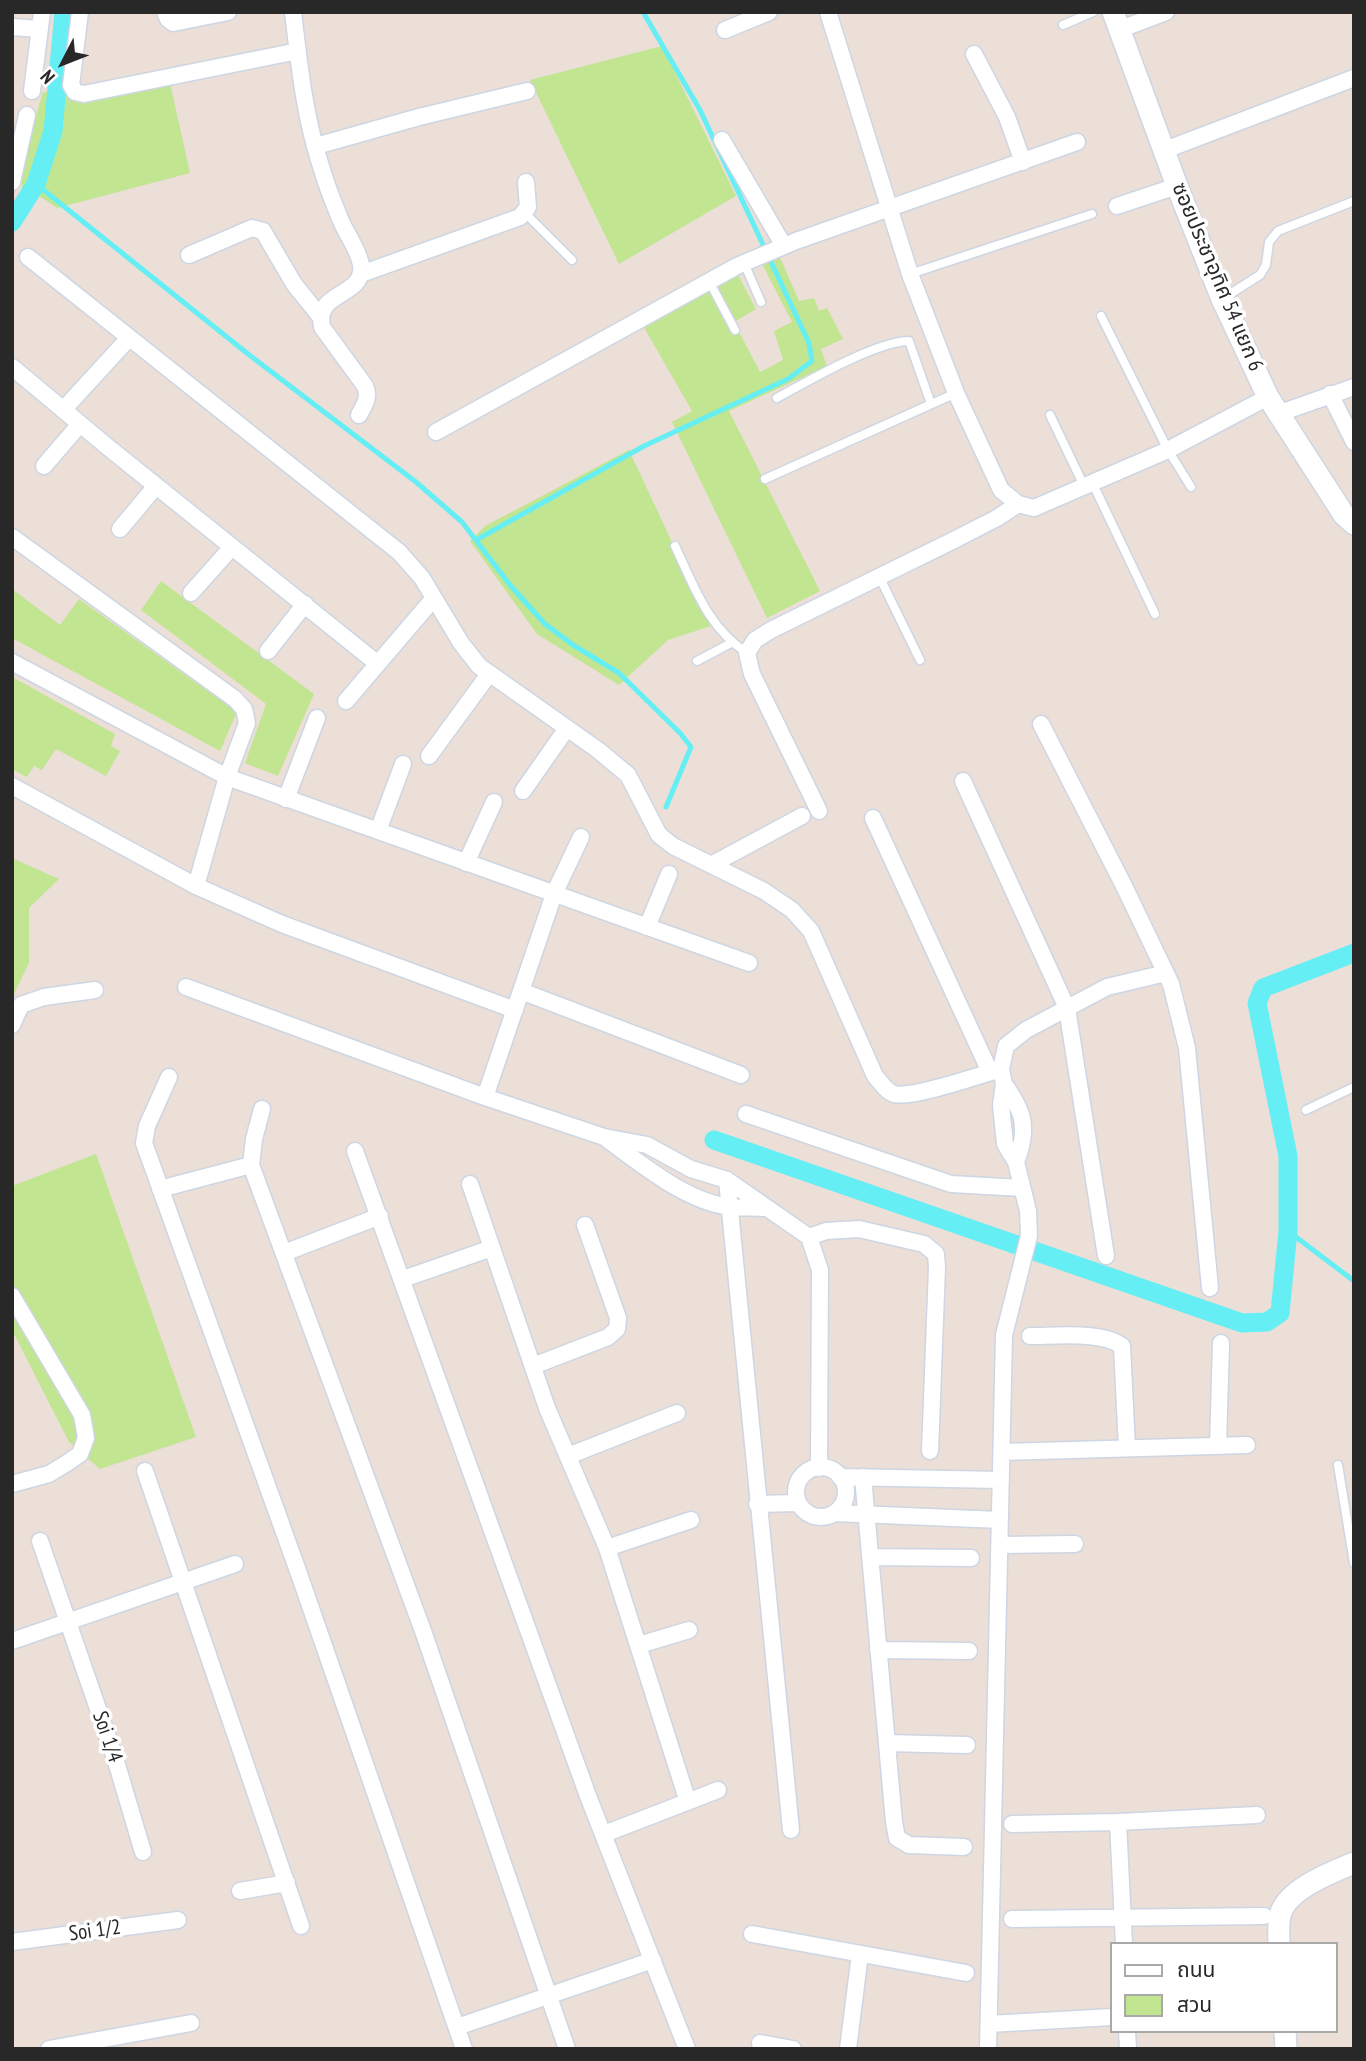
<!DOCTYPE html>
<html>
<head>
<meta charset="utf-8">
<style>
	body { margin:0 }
	#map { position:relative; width:1366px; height:2061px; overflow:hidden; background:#ebdfd8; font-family:"PT Sans Narrow","Noto Sans Thai",sans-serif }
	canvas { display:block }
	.frame { position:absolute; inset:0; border:14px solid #282828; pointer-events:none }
	.legend { position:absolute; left:1110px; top:1942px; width:228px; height:91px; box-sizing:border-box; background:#fff; border:2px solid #a9a9a9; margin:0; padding:9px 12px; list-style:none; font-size:21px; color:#282828 }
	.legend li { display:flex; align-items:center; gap:14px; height:35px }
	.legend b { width:35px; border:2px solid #a9a9a9 }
	.north { position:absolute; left:28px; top:28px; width:70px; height:70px; -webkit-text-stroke:5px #fff; paint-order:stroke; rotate:228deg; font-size:19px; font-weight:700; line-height:28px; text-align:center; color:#282828 }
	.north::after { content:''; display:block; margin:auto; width:24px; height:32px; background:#282828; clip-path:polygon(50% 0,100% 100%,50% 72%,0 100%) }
</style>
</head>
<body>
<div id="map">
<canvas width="1366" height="2061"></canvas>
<div class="frame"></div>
<ul class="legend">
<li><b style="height:9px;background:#fff"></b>ถนน</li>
<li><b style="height:19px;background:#c1e591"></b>สวน</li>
</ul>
<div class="north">N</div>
</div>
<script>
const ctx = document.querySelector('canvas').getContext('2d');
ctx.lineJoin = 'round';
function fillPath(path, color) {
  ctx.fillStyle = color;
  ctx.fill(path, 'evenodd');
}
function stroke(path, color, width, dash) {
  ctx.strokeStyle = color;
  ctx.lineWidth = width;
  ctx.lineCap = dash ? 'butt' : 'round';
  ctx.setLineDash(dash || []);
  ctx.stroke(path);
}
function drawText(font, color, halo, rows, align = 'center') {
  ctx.font = font + ' "PT Sans Narrow","Noto Sans Thai",sans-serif';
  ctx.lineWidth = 7;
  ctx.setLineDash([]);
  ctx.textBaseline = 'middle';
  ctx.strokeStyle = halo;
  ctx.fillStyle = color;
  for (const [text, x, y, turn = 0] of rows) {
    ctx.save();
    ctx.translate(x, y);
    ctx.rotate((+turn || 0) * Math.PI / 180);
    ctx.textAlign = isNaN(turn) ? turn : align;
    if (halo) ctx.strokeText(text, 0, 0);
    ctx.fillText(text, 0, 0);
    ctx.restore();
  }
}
const green = new Path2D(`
	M662,46l74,150 -117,68 -89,-184z
	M170,83l20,90 -133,35 -16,-11 -19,-6 -1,-26 22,-73 21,1 21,6z
	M779,255l20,46 15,-3 5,13 8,-3 16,31 -22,10 6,17 -98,45 91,180 -53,27 -95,-196 20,-11 -50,-87 94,-53 20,38 -22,13 26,50 23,-12 -9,-29 18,-9 -31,-60z
	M629,450l82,176 -43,14 -49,45 -82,-51 -67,-93 15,-15z
	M161,581l153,113 -36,82 -33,-13 21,-59 -125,-94z
	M12,589l48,36 19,-26 158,113 -17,39 -208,-113z
	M12,677l103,57 -4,12 9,5 -14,25 -50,-27 -14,21 -8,-4 -7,11 -15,-8z
	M12,858l47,21 -30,29v55l-17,35z
	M96,1154l100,283 -96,32 -31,-27 -57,-112v-144z`);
const stream = new Path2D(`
	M36,184l212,170 168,128 46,40 48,63 35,39 28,21 46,28 61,60 11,14 -25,60
	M476,540l168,-94 144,-67 24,-18 -3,-18 -109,-233 -57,-98
	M1288,1231l66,50`);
const canal = new Path2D(`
	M12,222l24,-38 17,-53 11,-119
	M714,1140l528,183 25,-1 13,-9 8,-82v-75l-31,-153 6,-15 91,-35`);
const lane = new Path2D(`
	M1063,25l30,-13
	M525,213l47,47
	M744,263l17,39
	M910,274l182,-60
	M709,281l26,49
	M1222,299l38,-24 6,-10 3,-23 9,-11 76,-30
	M1101,316l67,134 23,37
	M777,398c31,-17 100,-57 132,-57l22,63
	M1050,415l34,71
	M765,479l191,-86
	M1092,482l63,132
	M675,546c19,40 33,82 72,107
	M879,576l41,84
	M697,661l34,-18
	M1306,1110l48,-23
	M1338,1465l16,98`);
const street = new Path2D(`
	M80,12l-9,73 4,7 9,2 214,-43
	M165,12l3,7 5,4 55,-11
	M293,12c6,50 11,101 26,148 6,21 14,42 22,61 6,14 18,30 20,44 4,33 -47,25 -39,62l43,59c5,11 0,18 -6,29
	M828,12l82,262 46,119 45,97 17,14 16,4 134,-58 100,-53
	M12,27l28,2
	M1121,29l45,-17
	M725,30l44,-18
	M974,54l33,63 16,45
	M32,91l10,-79
	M722,140l62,106
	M316,146l103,-29 108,-26
	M1165,150l189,-72
	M12,182l15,-67
	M1117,206l60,-20
	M189,255l63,-27 11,3 31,53 25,31
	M28,257l371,295 23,26 39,65 18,23 119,84 30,25 31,60 14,11 91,45 28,19 19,21 64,145c5,6 12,16 19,18 18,5 86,-19 107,-25
	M361,274l159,-57 8,-10 -2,-25
	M12,367l97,81 269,216
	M1330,394l24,48
	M63,410l66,-72
	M1280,413l74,-26
	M436,432l301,-166 59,-25 281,-99
	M44,466l36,-42
	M120,529l36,-43
	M12,537l223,162 9,10 3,14 -20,54 -31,109
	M191,593l41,-46
	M268,651l37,-47
	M12,662l215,115 522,186
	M346,701l88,-103
	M1041,724l83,162 47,98 16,64 23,240
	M429,756l60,-82
	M963,781l104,227 39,248
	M12,786l184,100 86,38 233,86
	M523,791l44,-63
	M286,799l31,-81
	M819,811l-67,-137 -5,-21 8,-13 16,-10 183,-90 43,-22 21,-14
	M873,818l117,254
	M378,831l25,-67
	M466,863l28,-61
	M711,865l91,-49
	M647,927l22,-53
	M186,987l299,110 119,40
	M521,991l220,84
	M12,1025l9,-20 23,-8 51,-7
	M169,1077l-22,49 -3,17 154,428 166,478
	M1004,1084c20,27 25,45 12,78
	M485,1097l69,-203 27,-57
	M262,1109l-8,30 -3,26 172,466 144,418
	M746,1114l205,70 71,4
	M355,1151l233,645 99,253
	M727,1180l64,650
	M470,1184l77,224 60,140 81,254
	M160,1189l91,-24
	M764,1208c-11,-1 -22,0 -33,-1 -44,-4 -92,-45 -127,-70l43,8 44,24 36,11 82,57 11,33 -1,198
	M809,1237l17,-6 33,-2 65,15 12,10 1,14 -7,183
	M284,1253l96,-37
	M403,1279l89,-31
	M12,1296l70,119 4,23 -6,16 -13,9 -18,11 -37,10
	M1030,1336c25,0 73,-5 92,10l5,102
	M533,1366l75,-29 9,-8 1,-11 -33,-93
	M1218,1446l3,-103
	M1002,1452l245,-7
	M568,1456l109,-43
	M796 1492a25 25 0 1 1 50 0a25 25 0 1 1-50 0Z
	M145,1471l156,455
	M840,1477l161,3
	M863,1477l31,345 3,16 12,7 55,2
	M757,1504l41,-1
	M834,1513l166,7
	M40,1541l75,217 28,94
	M999,1545l76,-1
	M607,1548l84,-28
	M870,1557l101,1
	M12,1641l223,-77
	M639,1645l50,-15
	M878,1650l91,1
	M887,1743l80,2
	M1118,1822l6,122
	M1012,1824l106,-2 139,-7
	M604,1834l114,-44
	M240,1891l47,-8
	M1012,1919l252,-3
	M752,1934l214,39
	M12,1942l166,-22
	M989,2024l123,-7
	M457,2027l196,-67
	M1127,2031l1,18
	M760,2043l33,6
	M49,2049l142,-26
	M848,2049l12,-95
	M988,2049l16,-714 25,-99 -1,-25 -12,-49 -11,-18 -4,-39 3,-21 -3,-15 5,-23 20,-16 81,-43 59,-14`);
const secondary = new Path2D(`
	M1113,12l64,174 45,113 46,98 76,118 10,9
	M1279,1944c0,-9 -1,-19 1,-28 5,-26 52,-44 74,-53
	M1285,2031l1,18`);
const streetNames = [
	["ซอยประชาอุทิศ 54 แยก 6",1217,277,67],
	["Soi 1/4",107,1737,71],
	["Soi 1/2",95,1931,-8]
];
fillPath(green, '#c1e591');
stroke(stream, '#65eef4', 5);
stroke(canal, '#65eef4', 19);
stroke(lane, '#cdd6e2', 11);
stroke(street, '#cdd6e2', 19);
stroke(secondary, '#cdd6e2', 24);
stroke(lane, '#fff', 8);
stroke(street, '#fff', 16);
stroke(secondary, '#fff', 21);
drawText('21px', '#282828', '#fff', streetNames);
</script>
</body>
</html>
